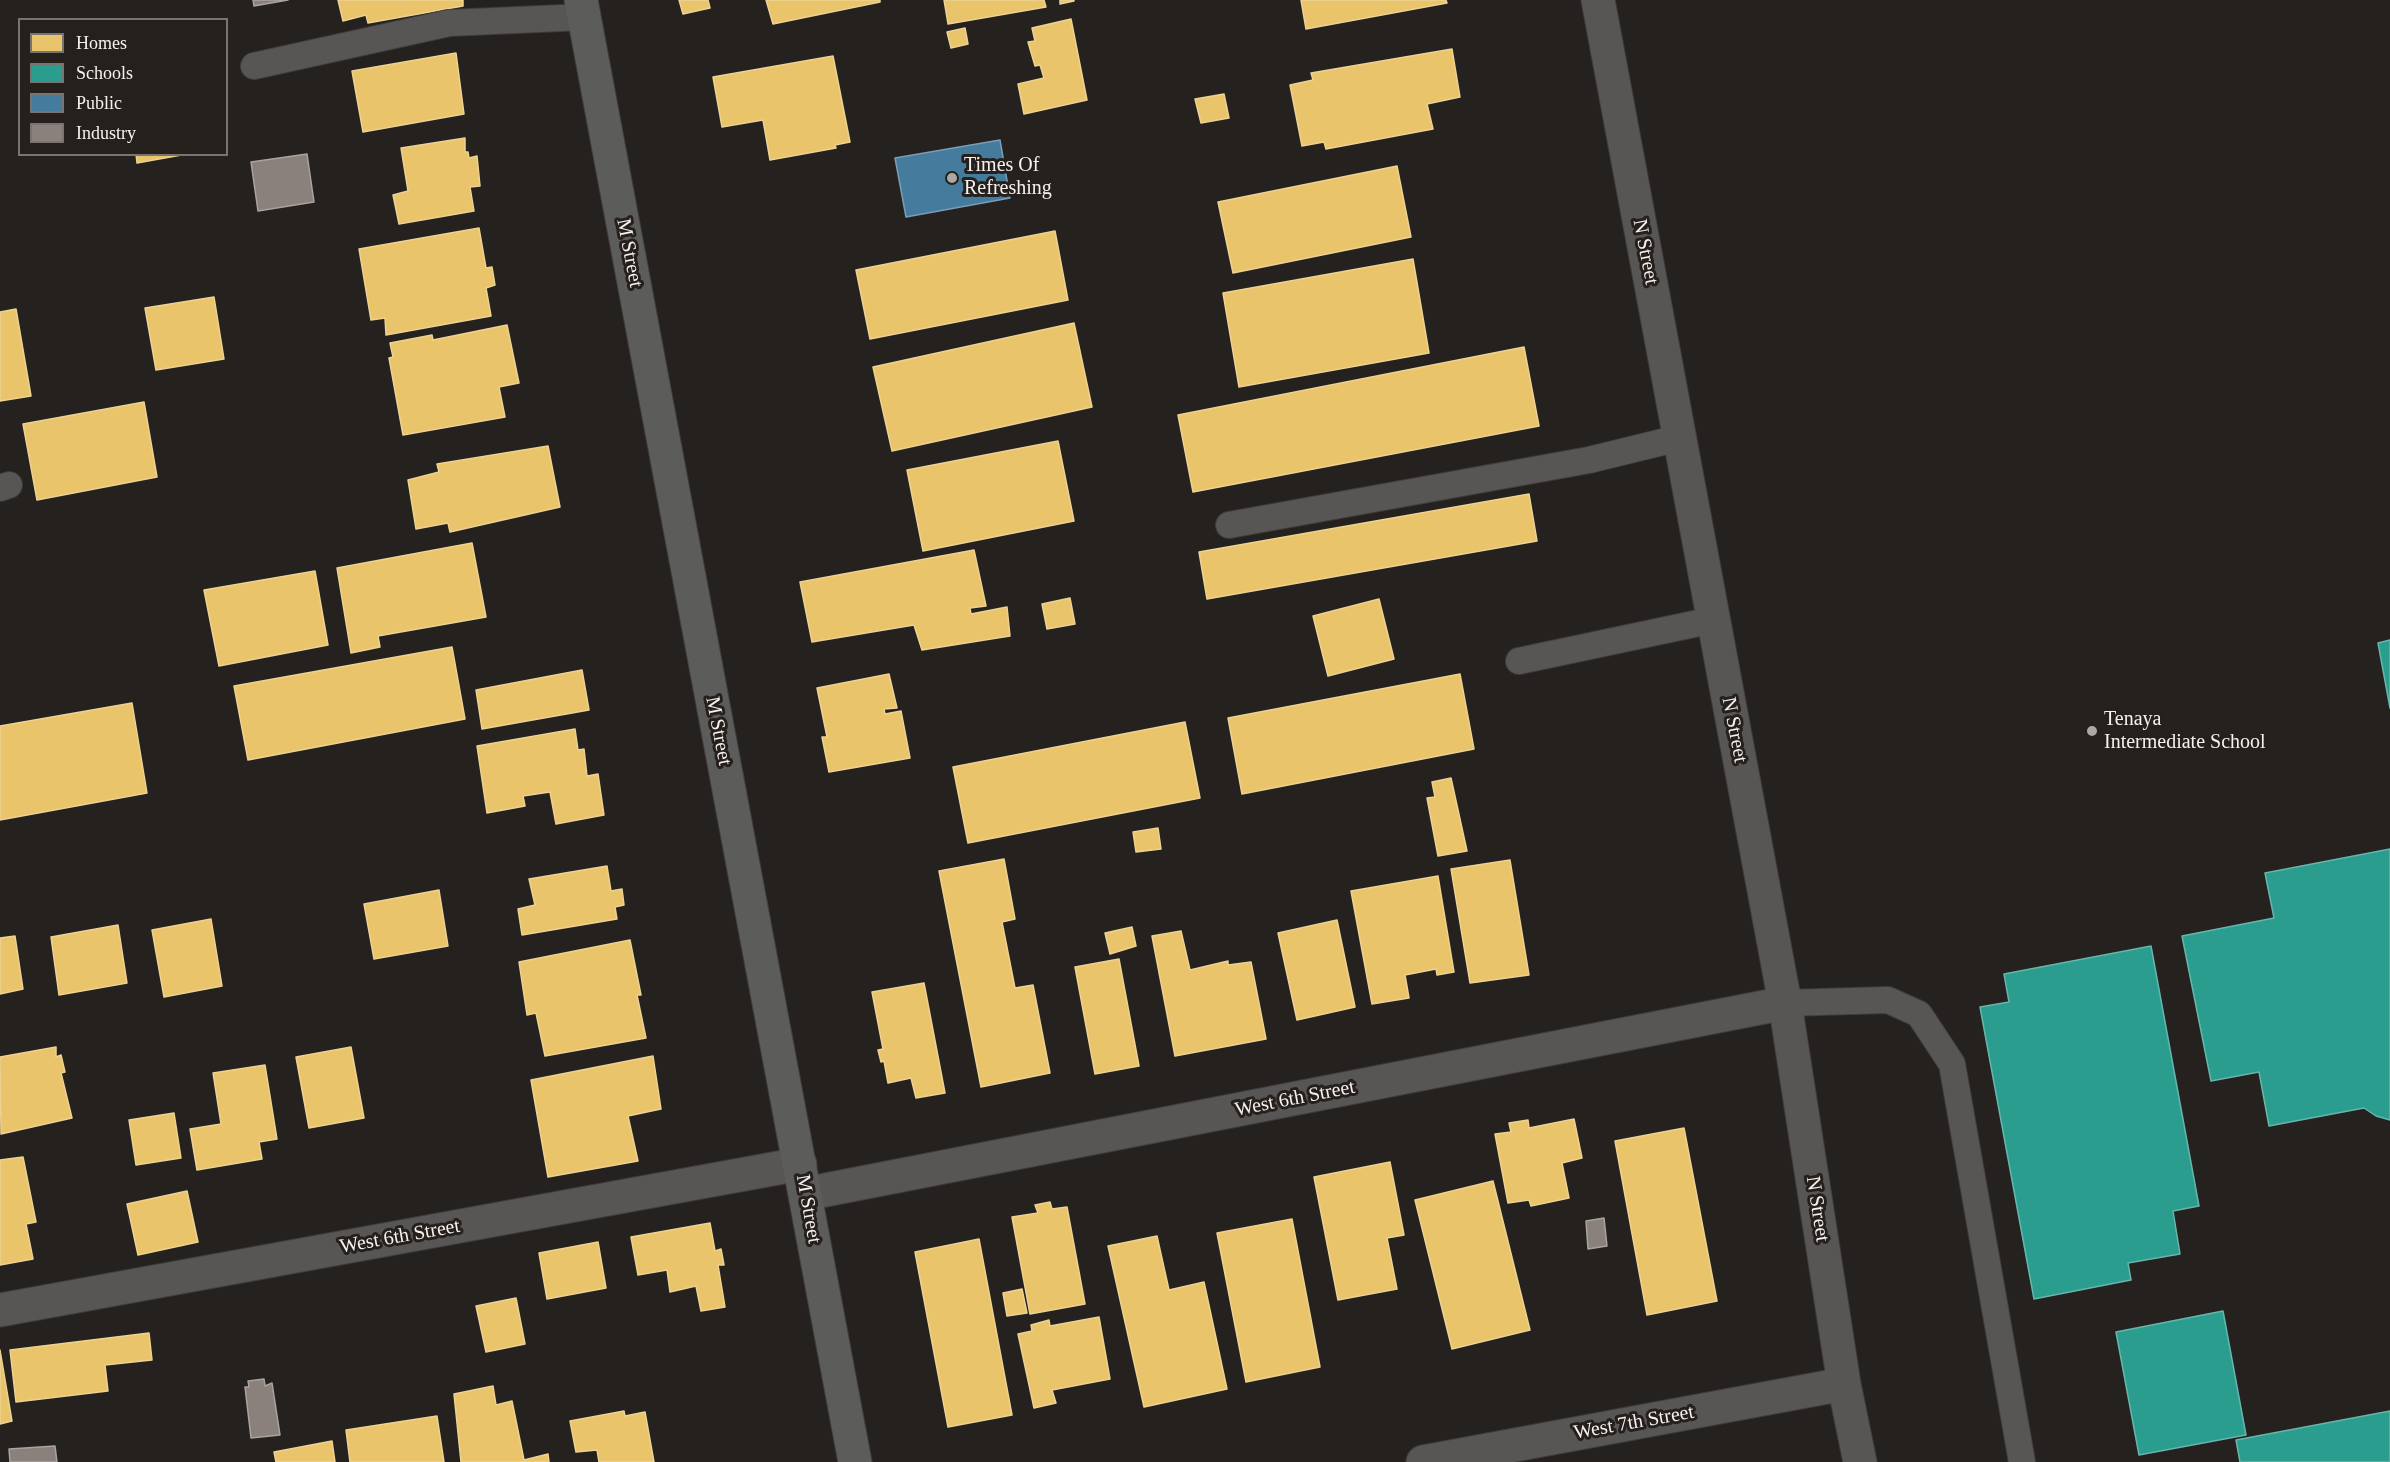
<!DOCTYPE html>
<html>
<head>
<meta charset="utf-8">
<style>
	body { margin:0 }
	#map { position:relative; width:2390px; height:1462px; overflow:hidden; background:#24211f; font-family:"Times New Roman",serif }
	canvas { display:block }
	.legend { position:absolute; left:18px; top:18px; width:210px; height:138px; box-sizing:border-box; background:#26201d; border:2px solid #797471; margin:0; padding:8px 10px; list-style:none; font-size:18px; color:#f6f1ef }
	.legend li { display:flex; align-items:center; gap:12px; height:30px }
	.legend b { width:30px; border:2px solid #797471 }
</style>
</head>
<body>
<div id="map">
<canvas width="2390" height="1462"></canvas>
<ul class="legend">
<li><b style="height:16px;background:#e9c46a"></b>Homes</li>
<li><b style="height:16px;background:#2a9d8f"></b>Schools</li>
<li><b style="height:16px;background:#457b9d"></b>Public</li>
<li><b style="height:16px;background:#8a817c"></b>Industry</li>
</ul>
</div>
<script>
const ctx = document.querySelector('canvas').getContext('2d');
ctx.lineJoin = 'round';
function fillPath(path, color) {
  ctx.fillStyle = color;
  ctx.fill(path, 'evenodd');
}
function stroke(path, color, width, dash) {
  ctx.strokeStyle = color;
  ctx.lineWidth = width;
  ctx.lineCap = dash ? 'butt' : 'round';
  ctx.setLineDash(dash || []);
  ctx.stroke(path);
}
function drawText(font, color, halo, rows, align = 'center') {
  ctx.font = font + ' "Times New Roman",serif';
  ctx.lineWidth = 6;
  ctx.setLineDash([]);
  ctx.textBaseline = 'middle';
  ctx.strokeStyle = halo;
  ctx.fillStyle = color;
  for (const [text, x, y, turn = 0] of rows) {
    ctx.save();
    ctx.translate(x, y);
    ctx.rotate((+turn || 0) * Math.PI / 180);
    ctx.textAlign = isNaN(turn) ? turn : align;
    if (halo) ctx.strokeText(text, 0, 0);
    ctx.fillText(text, 0, 0);
    ctx.restore();
  }
}
const homes = new Path2D(`
	M338,0h125v6l-95,17 -2,-8 -23,6z
	M679,0h29l2,8 -27,6z
	M766,0h114v2l-107,22z
	M944,0h100l2,7 -98,17z
	M1060,0h14v1l-14,3z
	M1301,0h145l1,3 -141,26z
	M1071,19l16,81 -63,14 -6,-30 26,-6 -4,-13 -5,1 -7,-24 7,-1 -3,-13z
	M965,28l3,16 -17,4 -4,-16z
	M1452,49l8,48 -33,7 6,25 -107,20 -2,-7 -22,4 -12,-61 23,-5 -2,-7z
	M456,53l8,61 -101,18 -11,-61z
	M833,56l17,86 -15,3 1,3 -66,12 -7,-40 -41,7 -9,-50z
	M1224,94l5,24 -28,5 -6,-24z
	M465,138v14h3l1,6 8,-2 3,30 -10,1 4,24 -75,13 -6,-29 15,-4 -7,-43z
	M136,154h51l-50,9z
	M1397,166l14,71 -178,36 -15,-71z
	M479,228l7,40 6,-1 3,18 -9,3 5,28 -105,19 -1,-17 -14,2 -12,-71z
	M1055,231l13,69 -198,39 -14,-69z
	M1413,259l16,94 -190,34 -16,-94z
	M214,297l10,62 -68,11 -11,-62z
	M16,309l15,87 -31,5v-89z
	M1074,323l18,84 -200,44 -19,-84z
	M507,325l12,58 -20,4 6,30 -102,18 -14,-77 4,-1 -3,-14 42,-8 1,5z
	M1524,347l15,79 -346,66 -15,-77z
	M144,402l13,75 -120,23 -14,-76z
	M1058,441l16,80 -151,30 -16,-81z
	M548,446l12,61 -110,25 -2,-9 -32,6 -8,-49 31,-8 -2,-8z
	M1529,494l8,47 -330,58 -8,-47z
	M472,543l14,74 -108,19 2,11 -29,6 -14,-85z
	M974,550l12,56 -16,2 1,6 36,-7 3,29 -88,14 -8,-25 -102,17 -12,-60z
	M315,571l13,74 -109,21 -15,-76z
	M1070,598l5,26 -28,5 -5,-25z
	M1379,599l15,60 -66,17 -15,-60z
	M452,647l13,72 -217,41 -14,-74z
	M582,670l7,40 -107,19 -6,-39z
	M889,674l8,34 -13,1 1,5 16,-3 9,47 -81,14 -7,-35h5l-10,-49z
	M1460,674l14,75 -232,45 -14,-76z
	M132,703l15,90 -147,27v-94z
	M1185,722l15,76 -232,45 -15,-76z
	M575,729l3,21 6,-1 3,27 11,-2 6,41 -48,9 -6,-32 -27,4 2,10 -38,7 -10,-67z
	M1451,778l16,73 -29,5 -11,-58 8,-1 -3,-15z
	M1158,828l3,21 -25,3 -3,-20z
	M1004,859l11,60 -13,3 13,66 18,-3 17,88 -69,14 -42,-216z
	M1510,860l19,115 -59,8 -19,-114z
	M607,866l4,25 11,-2 2,16 -9,2 2,12 -95,16 -4,-26 17,-4 -6,-26z
	M1438,876l16,96 -17,3 -1,-6 -31,6 4,23 -37,6 -21,-113z
	M439,890l9,56 -74,13 -10,-55z
	M211,919l11,67 -58,11 -12,-67z
	M1337,920l18,87 -58,13 -19,-87z
	M118,925l9,58 -68,12 -8,-58z
	M1132,927l4,19 -26,8 -5,-21z
	M1181,931l9,39 38,-9v4l23,-3 15,77 -91,17 -23,-120z
	M15,936l8,53 -23,5v-56z
	M630,940l11,55h-4l9,43 -101,18 -9,-43 -9,2 -8,-53z
	M1119,959l20,107 -44,8 -20,-107z
	M924,983l21,110 -29,5 -5,-20 -23,5 -4,-22 -3,1 -3,-12 5,-1 -11,-57z
	M56,1047v10l5,-2 4,17 -4,1 11,45 -71,16 -1,-77z
	M351,1047l13,71 -55,10 -13,-71z
	M653,1056l8,53 -33,7 10,45 -90,16 -17,-97z
	M265,1065l12,74 -18,3 3,17 -65,11 -7,-41 31,-5 -8,-51z
	M174,1113l7,45 -45,7 -7,-45z
	M1574,1119l8,39 -20,5 7,35 -38,8 -2,-6 -21,3 -13,-69 16,-2 -2,-9 19,-3 1,8z
	M1684,1128l33,173 -70,14 -32,-174z
	M23,1157l13,65 -10,2 7,35 -33,6v-105z
	M1390,1162l14,73 -17,3 10,51 -59,11 -24,-123z
	M1493,1181l37,149 -78,19 -37,-149z
	M187,1191l11,51 -60,13 -11,-51z
	M1050,1202l2,7 15,-2 18,97 -55,10 -18,-97 26,-4 -3,-8z
	M1292,1219l28,148 -74,15 -29,-149z
	M710,1223l5,28 6,-2 3,16h-6l7,42 -24,4 -5,-25 -26,6 -3,-22 -29,5 -7,-38z
	M1157,1236l12,54 35,-8 23,107 -83,18 -36,-161z
	M979,1239l33,176 -64,12 -33,-175z
	M598,1242l8,46 -59,11 -8,-46z
	M1022,1289l5,24 -20,3 -4,-23z
	M516,1298l9,46 -39,8 -10,-46z
	M1099,1317l11,62 -58,11 4,13 -22,5 -16,-74 14,-3 -1,-6 18,-5 1,6z
	M149,1333l3,27 -47,5 3,26 -92,11 -6,-52z
	M0,1350l12,71 -12,3z
	M493,1386l3,19 16,-4 12,59 24,-6 1,8h-88l-7,-68z
	M624,1411l1,5 20,-4 9,50h-55l-2,-12 -21,2 -6,-31z
	M437,1416l7,46h-94l-4,-32z
	M332,1441l3,21h-59l-2,-10z`);
const schools = new Path2D(`
	M2390,640v68l-12,-65z
	M2390,849v271l-14,-4 -12,-8 -95,18 -10,-54 -48,9 -29,-145 92,-18 -9,-45z
	M2151,946l48,260 -26,5 7,43 -52,9 3,17 -97,19 -54,-292 29,-5 -5,-28z
	M2223,1311l23,124 -107,20 -23,-123z
	M2390,1411v51h-150l-4,-22z`);
const public = new Path2D(`
	M1000,140l10,58 -104,19 -11,-59z`);
const industry = new Path2D(`
	M253,0h35l-34,6z
	M307,154l7,48 -56,9 -7,-49z
	M1604,1218l3,28 -19,3 -2,-28z
	M264,1379l1,7 7,-3 8,52 -29,3 -6,-51h4l-1,-6z
	M55,1446l2,16h-47l-1,-13z`);
const lane = new Path2D(`
	M254,66l195,-43 135,-6
	M0,488l9,-3
	M1229,525l360,-65 90,-22
	M1519,661l194,-41
	M1785,1003l103,-3 31,14 33,50 70,398`);
const street = new Path2D(`
	M1598,0l187,1003 59,381 16,78
	M805,1194l980,-191
	M0,1310l800,-146
	M1423,1462l421,-78`);
const secondary = new Path2D(`
	M581,0l274,1462`);
const markers = [
	[952,178,6,"#aca8a6"],
	[2092,731,6,"#aca8a6"]
];
const poiNames = [
	["Times Of",964,166],
	["Refreshing",964,189],
	["Tenaya",2104,720],
	["Intermediate School",2104,743]
];
const streetNames = [
	["N Street",1645,252,79],
	["M Street",629,253,79],
	["N Street",1734,730,79],
	["M Street",718,731,79],
	["West 6th Street",1295,1099,-11],
	["M Street",808,1209,80],
	["N Street",1817,1209,81],
	["West 6th Street",400,1237,-10],
	["West 7th Street",1634,1423,-10]
];
fillPath(homes, '#e9c46a');
stroke(homes, '#edd292', 1.5);
fillPath(schools, '#2a9d8f');
stroke(schools, '#67b6ac', 1.5);
fillPath(public, '#457b9d');
stroke(public, '#7a9eb6', 1.5);
fillPath(industry, '#8a817c');
stroke(industry, '#aaa39e', 1.5);
stroke(lane, '#3f3c3b', 28);
stroke(street, '#3f3c3b', 35);
stroke(secondary, '#3f3c3b', 35);
stroke(lane, '#585655', 26);
stroke(street, '#585655', 33);
stroke(secondary, '#5c5c5a', 33);
for (const [x, y, r, color] of markers) {
  const dot = new Path2D();
  dot.arc(x, y, r, 0, 2 * Math.PI);
  ctx.fillStyle = color;
  ctx.fill(dot);
  stroke(dot, '#26201d', 2);
}
drawText('20px', '#f6f1ef', '#26201d', poiNames, 'left');
drawText('20px', '#f6f1ef', '#26201d', streetNames);
</script>
</body>
</html>
